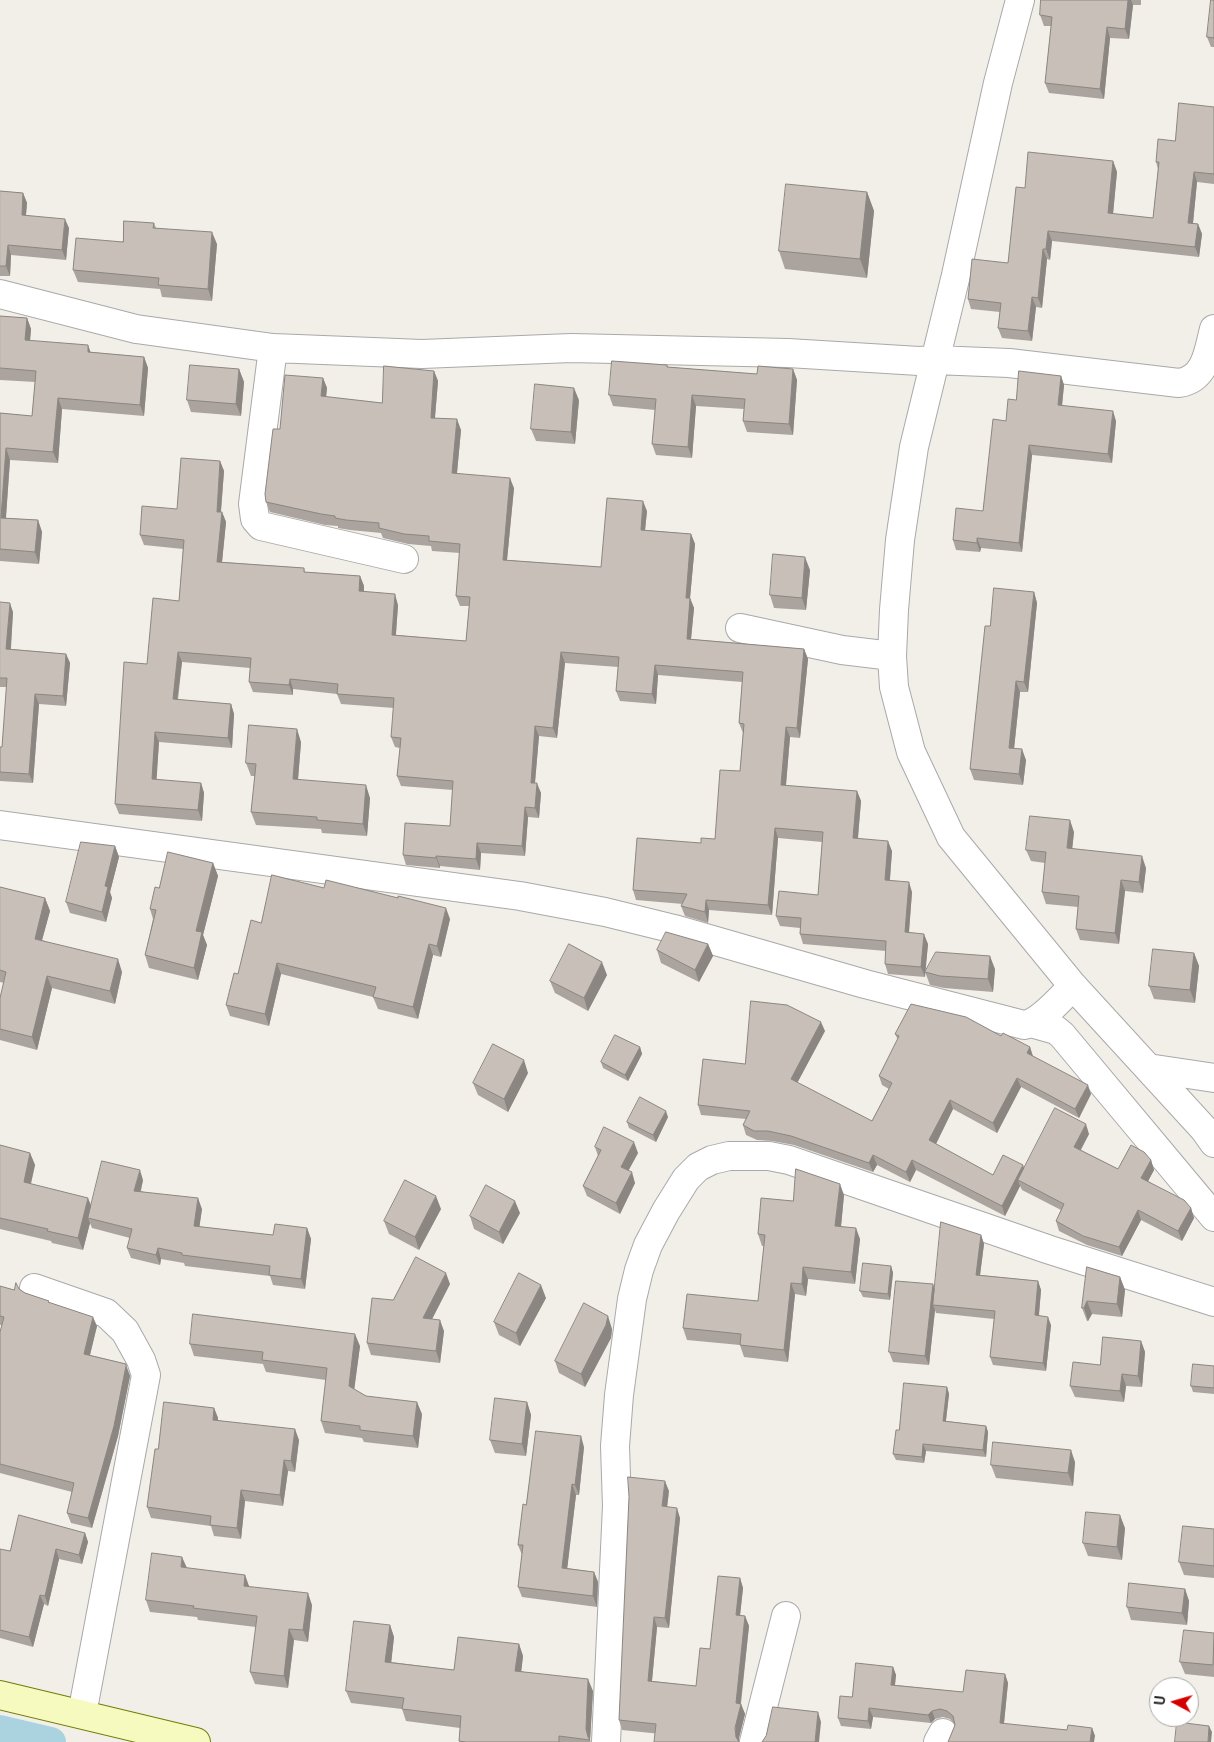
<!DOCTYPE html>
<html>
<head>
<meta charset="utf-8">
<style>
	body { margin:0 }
	#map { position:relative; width:1214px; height:1742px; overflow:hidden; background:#f2efe9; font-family:Roboto,sans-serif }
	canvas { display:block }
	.north { position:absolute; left:1149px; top:1677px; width:50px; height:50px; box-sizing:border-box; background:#fff; border:1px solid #a7a7a7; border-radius:50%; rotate:276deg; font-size:14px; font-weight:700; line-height:20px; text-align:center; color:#222 }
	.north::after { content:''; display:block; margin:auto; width:18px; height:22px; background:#d40000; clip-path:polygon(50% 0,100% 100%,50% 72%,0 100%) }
</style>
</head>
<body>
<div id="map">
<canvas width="1214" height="1742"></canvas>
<div class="north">U</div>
</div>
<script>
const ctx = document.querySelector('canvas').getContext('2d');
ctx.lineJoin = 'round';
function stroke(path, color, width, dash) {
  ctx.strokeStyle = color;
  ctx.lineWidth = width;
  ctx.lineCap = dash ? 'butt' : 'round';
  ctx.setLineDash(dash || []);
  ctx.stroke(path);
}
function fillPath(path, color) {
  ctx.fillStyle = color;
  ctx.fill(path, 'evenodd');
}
const canal = new Path2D(`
	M0,1730l51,12`);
const street = new Path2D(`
	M1020,0l-22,83 -42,192 -42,172 -14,93 -6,70 -2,46 2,31 17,65 40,85 122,149 131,143 10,14
	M0,294l136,35 137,19 149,6 149,-6 217,5 131,8 16,-1 74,3 170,20c27,-4 29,-31 35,-54
	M273,348l-20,156 2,15 6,7 143,33
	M740,628l102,22 50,6
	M0,825l520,71 85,16 69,17 191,55 159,41c16,-2 38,-28 49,-39
	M1031,1023l25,7 6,5 152,182
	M1148,1068l66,10
	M34,1288l72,25 19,18 16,29 5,15 -64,339
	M606,1742l11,-236 -2,-60 4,-51 13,-96 7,-29 9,-25 18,-34 20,-32 12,-12 14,-7 17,-4h40l20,4 261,90 164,52
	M754,1742l32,-126
	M938,1742l5,-9`);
const secondary = new Path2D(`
	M0,1695l196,47`);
const wall = new Path2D(`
	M1041,0h100v5h-8l-4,34 -19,-1 -6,61 -55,-6 -4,-10 6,-57h-7l-4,-11z
	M1214,0v47h-3l-4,-10z
	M1214,107v77l-17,-2 -4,41 5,1 4,10 -3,23 -147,-16 -2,19 -3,-1 -5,49 -6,-1 -4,34 -30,-3 -4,-10 2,-16 -29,-3 -3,-10 40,-36 17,-75 88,-27 4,11 -4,42 40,4 5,-49 -2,-7 19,-21z
	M0,191l23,2 4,10 -1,12 43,13 -3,32 -55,-5 -1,21h-10z
	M867,192l7,19 -7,67 -82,-9 -6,-18z
	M154,223l2,5 61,16 -5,57 -50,-4 -2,-8 -82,-7 -5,-12z
	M0,316l27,2 4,11 -1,12 61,11 53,5 4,11 -4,48 -82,-7 -4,54 -48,-3 -4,58 32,2 4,12 -3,32 -39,-3v-148l32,3 3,-34 -35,-2z
	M667,365l1,2 89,7 36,-5 4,11 -4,55 -46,-3 -4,-11 1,-12 -48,-3 -4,52 -36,-3 -4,-11 3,-34 -42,-4 -4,-11z
	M239,369l5,13 -3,34 -50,-4 -4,-12z
	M434,371l4,10 -3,37 26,12 -4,43 57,15 -7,72 94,7 46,-56 -2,19 46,4 4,10 -5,54 4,10 -3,31 113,10 4,10 -8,79 -10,-1 -4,49 71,5 4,10 -3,37 34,13 -2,29 22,12 -3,41 19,11 -3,28 70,-3 -2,23 -49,-4 -14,-3 -5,-13v5l-37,-3 -3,-10 1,-13 -83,-7 -3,-10v-6l-20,-2 -4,-10 42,-21 4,-53 -44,-4 -6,77 -63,-5 -1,13 -23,-7 -4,-10 2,-2 -47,-4 -3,-10 68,-47 14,-4 25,-68 3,-38 -4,-10 3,-41 -84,-7 -2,29 -36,-3 -4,-10 2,-24 -53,-4 -8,75 -18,-2 -4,47 6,10 -2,25 -11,-1 -3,39 -44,-3 -1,17 -40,-4v2l-34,-3 -3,-10 47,-29 3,-36 -52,-4 -4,-10 3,-28 -5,-1 -4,-10 3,-29 -53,-4 -4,-10 -44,-5v6l-40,-3 -4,-10 1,-14 -68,-6 -4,38 53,4 3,10 -2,34 -73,-6 -3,38 45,3 3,10 -2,28 -83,-7 -4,-10 32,-140 32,-63 4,-52 -39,-4 -4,-10 37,-26 43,-48 4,10 -3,41h1l4,10 -4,40 82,6 1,4 55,4 4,10v6l34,13 -2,30 70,6 3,-35h-9l-4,-10 4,-43 -28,-2 -1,-5 -23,-2 -25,-6 -2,-5 -31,-3 -12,-2v-2l-13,-1 -55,-13 -4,-10 14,-73 43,-51 4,10 -1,9 56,6z
	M1061,376l3,9 -2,21 54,15 -4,42 -80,-8 -10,97 -41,-4 -1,4 -24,-2 -3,-10 30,-29 23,-90 10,-21z
	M579,400l-4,44 -39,-3 -5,-12z
	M810,570l-4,40 -32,-2 -4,-13z
	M1034,592l3,11 -9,89h-8l-6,56 12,12 -3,25 -49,-5 -4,-11 20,-143z
	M0,602l13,10 -2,37 55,5 4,9 -4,43 -27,-2 -6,79 -33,-2v-34h2l5,-60h-7z
	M301,742l-3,37 72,19 -3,38 -45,-3 -1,-4 -65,-4 -5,-13 4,-36h-4l-5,-13z
	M1074,832l-2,17 74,19 -3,25 -18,-2 -6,53 -39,-4 -4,-11 2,-22 -32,-3 -4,-12 3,-29 -14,-2 -5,-11z
	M115,846l4,11 -9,35 2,6 -6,24 -36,-9 -4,-11z
	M213,863l5,13 -15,59 4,10 -9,35 -49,-12 -4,-13 8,-36 -3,-10 9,-21z
	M0,887l45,11 5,13 -8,29 80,32 -7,32 -63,-16 -15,62 -37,-10v-42l4,-15 -4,-1z
	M450,919l-9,38 -8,-2 -15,64 -40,-10 -5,-12 -92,-23 -12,52 -39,-10 -4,-11 12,-31 23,-51z
	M708,944l5,12 -14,26 -38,-19 -4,-13z
	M1194,953l5,13 -4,37 -41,-4 -5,-13z
	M607,975l-19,36 -33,-18 -5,-12z
	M825,1031l-28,52 75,38 17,-32 -7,-4 -3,-9 19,-36 -3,-6 106,2 29,11 3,9 58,38 -12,24 -58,-31 -24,46 -44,-24 -17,35 57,31 31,-7 65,-34 -8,16 37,19 33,-9 3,10 -6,11 43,27 3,10 -12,23 -41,-21 -19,36 -35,-11 -28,-14 -3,-10 5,-11 -39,-20 -2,-4 -15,30 -89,-46 -6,12 -33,-17 -4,7 -79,-27 -22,-4 -15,-1 -11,-5 -3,-10 3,-6 -45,-4 -3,-10 47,-41z
	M640,1047l2,7 -14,27 -25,-13 -2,-6z
	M528,1073l-20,39 -30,-17 -5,-12z
	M668,1117l-12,25 -27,-14 -2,-6z
	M0,1145l30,8 5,12 -4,19 60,21 52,-25 -2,11 61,18 -3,18 74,8 34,-7 4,11 -6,50 -32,-4 -3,-9 -85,-10 -1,-3 -23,-4 -1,6 -29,-7 -4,-10 3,-10 -38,-10 -2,-5 -7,27 -31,-7 -1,-2 -51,-12z
	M595,1147l43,6 -10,18 7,12 -15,31 -33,-18 -4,-10 15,-30z
	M844,1195l-3,31 19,13 -5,45 -47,-5 -2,17 -11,-2 -7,68 -44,-5 -4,-12 -53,-5 -4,-12 75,-27 6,-55h-2l-4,-12 35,-33z
	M441,1209l-22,41 -30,-16 -5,-13z
	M520,1213l-17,31 -29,-15 -4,-13z
	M981,1235l3,9 -4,31 58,6 3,9 -2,26 12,9 -5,46 -53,-6 -3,-8 4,-38 -58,-6 -1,-3 -6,55 -36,-3 -4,-10 44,-68 1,5z
	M891,1266l2,7 -3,27 -27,-3 -3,-6z
	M1087,1267l33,10 5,13 -3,27 -30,-3 -4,7h-1l-5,-13z
	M450,1284l-18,35 12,12 -4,32 -69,-8 -4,-12 26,-43z
	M0,1286l14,4 5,-1 6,4 24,10 48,23 -7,29 36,9 4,12 -12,60 -26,92 -21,-5 -4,-10 5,-21 -72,-19v-141l2,-7h-2z
	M546,1298l-26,48 -21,-11 -5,-13z
	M612,1329l-1,9 -26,49 -26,-14 -4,-12z
	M1141,1341l4,11 -3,35 -16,-1 -2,16 -49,-5 -5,-11 30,-21z
	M190,1344l170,2 -6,43 12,7 56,18 -4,34 -54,-6 -2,-4 -37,-5 -4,-12 5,-41 -60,-8 -3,-8 -69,-8z
	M1214,1366v28l-21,-2 -2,-6z
	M947,1387l2,7 -3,27 40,5 2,6 -2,25 -60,-6 -2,12 -28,-3 -3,-6 6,-24z
	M527,1402l4,13 -5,41 -31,-3 -5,-13z
	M214,1408l4,10v2l81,20 -4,32 -7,-1 -5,35 -38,-5 -4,38 -27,-3 -3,-10 -60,-8 -4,-11 11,-58z
	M584,1447l-5,48h-3l-9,73 27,4 4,10 -1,25 -75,-10 -4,-10 4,-32 -4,-10 8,-40z
	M1075,1462l-2,24 -77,-8 -5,-13z
	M669,1491l-2,16 13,11 -11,110 -12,-1 -5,54 44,5 14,-37 30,-71 3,10 -3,27 5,1 4,10 -8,78 4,10 -6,24v4l-117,-12 -3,-10z
	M1125,1528l-3,32 -34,-4 -5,-13z
	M1214,1529v49l-30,-3 -5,-13z
	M85,1533l3,9 -6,22 -23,-5 -11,47 -4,-2 -11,43 -33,-9v-89l10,2z
	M186,1568l59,7 4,12 63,18 -4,37 -14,-2 -6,48 -33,-4 -5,-12 6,-45 -58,-7 -1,-3 -47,-5 -4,-12z
	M1185,1589l4,12 -2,24 -56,-5 -4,-13z
	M390,1625l4,12 -3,25 63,8 65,-26 4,12 -2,15 72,20 -3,49 1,2h-132l1,-14 -54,-7 -4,-12 -51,-6 -5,-12z
	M1214,1633v44l-29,-3 -5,-12z
	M893,1667l3,8 -1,10 68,7 42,-18 3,9 -4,41 63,6 25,-2 3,8 -146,5 6,-16 -5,-6 -7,-2 -8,2 -4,4 -58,-6 -2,12 -30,-3 -3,-8 14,-21z`);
const shadedWall = new Path2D(`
	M1128,0h3l2,5 -4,34 -4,-10z
	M1107,27l3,11 -6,61 -4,-10z
	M1113,161l4,11 -5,52 -4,-11z
	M1194,172l3,10 -5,51 -4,-10z
	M867,192l7,19 -7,67 -7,-19z
	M23,193l4,10 -2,22 -3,-10z
	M65,219l4,9 -3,32 -4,-10z
	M1198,224l4,10 -3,23 -4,-10z
	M1048,231l4,10 -2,19 -4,-11z
	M212,232l5,12 -5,57 -4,-12z
	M8,245l3,10 -1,21 -4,-10z
	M1043,249l4,10 -5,49 -4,-10z
	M1032,297l4,10 -4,34 -4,-10z
	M27,318l4,11 -2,23 -4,-12z
	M88,345l4,11 -4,-4z
	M144,357l4,11 -4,48 -4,-11z
	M239,369l5,13 -3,34 -5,-12z
	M793,369l4,11 -4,55 -4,-11z
	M434,371l4,10 -4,47 -3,-10z
	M1061,376l3,9 -3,30 -3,-10z
	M323,378l4,10 -2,19 -4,-11z
	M574,388l5,12 -4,44 -4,-12z
	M692,395l4,11 -4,52 -4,-11z
	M58,398l4,11 -4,54 -5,-11z
	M1113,411l3,10 -4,42 -4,-9z
	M457,419l4,11 -5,53 -4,-10z
	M1029,445l3,10 -10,97 -3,-9z
	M6,448l4,12 -5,69 -4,-11z
	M220,461l4,10 -4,51 -3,-10z
	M510,478l4,10 -8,82 -3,-10z
	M643,501l4,10 -3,29 -3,-10z
	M222,512l4,10 -5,50 -4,-10z
	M38,520l4,12 -3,32 -4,-12z
	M691,534l4,10 -5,54 4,10 -4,41 -3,-10 -1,-41z
	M977,538l4,10 -1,4 -3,-9z
	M805,557l5,13 -4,40 -4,-12z
	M360,576l4,10 -1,16 -4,-11z
	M1034,592l3,11 -9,89 -4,-10z
	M395,594l3,11 -3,40 -3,-10z
	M10,603l3,9 -3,46 -4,-9z
	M804,649l4,10 -8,79 -3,-10z
	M178,652l4,10 -6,47 -3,-10z
	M561,652l4,11 -8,75 -4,-10z
	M66,654l4,9 -4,43 -3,-10z
	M655,665l3,10 -2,29 -4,-10z
	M290,679l3,10v6l-4,-10z
	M1016,681l4,11 -7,67 -4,-11z
	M35,694l4,10 -6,79 -4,-9z
	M231,704l3,10 -2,34 -4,-10z
	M535,726l4,10 -5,57 -3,-10z
	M786,727l4,10 -5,58 -4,-10z
	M297,729l4,13 -4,50 -4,-13z
	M155,732l4,10 -3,47 -4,-10z
	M1022,749l4,11 -3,25 -4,-11z
	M201,783l3,10 -2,28 -4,-11z
	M537,783l4,10 -2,25 -4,-10z
	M366,785l4,13 -3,38 -4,-12z
	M857,791l4,10 -4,47 -4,-10z
	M525,807l3,10 -3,39 -3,-10z
	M1070,820l4,12 -3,28 -4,-12z
	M775,828l3,10 -6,77 -4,-10z
	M888,841l4,10 -3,39 -4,-10z
	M477,843l4,10 -1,17 -4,-11z
	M115,846l4,11 -9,35 2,6 -6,24 -4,-10 3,-26z
	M436,856l4,10v2l-4,-10z
	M1142,856l4,12 -3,25 -4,-11z
	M213,863l5,13 -15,59 4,10 -9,35 -4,-12 2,-37z
	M1121,880l4,11 -6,53 -4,-11z
	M909,882l3,10 -4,51 -3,-11z
	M45,898l5,13 -11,40 -4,-12z
	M706,900l3,10 -1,13 -3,-11z
	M446,908l4,11 -9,38 -4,-11z
	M924,934l4,10 -3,33 -4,-10z
	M429,944l4,11 -15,64 -5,-12z
	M708,944l5,12 -14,26 -4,-12z
	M1194,953l5,13 -4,37 -5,-13z
	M990,956l5,13 -2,23 -5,-13z
	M118,959l4,13 -7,32 -5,-13z
	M602,962l5,13 -19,36 -4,-13z
	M277,963l4,11 -12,52 -4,-12z
	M47,976l5,12 -15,62 -5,-13z
	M821,1022l4,9 -31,58 -3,-10z
	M640,1047l2,7 -14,27 -3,-6z
	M1030,1047l3,10 -6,-4z
	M524,1060l4,13 -20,39 -4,-13z
	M1017,1078l4,9 -24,46 -4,-10z
	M1088,1085l3,9 -12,24 -4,-9z
	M950,1100l3,9 -20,41 -4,-10z
	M666,1111l2,6 -12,25 -3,-7z
	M1086,1124l3,10 -12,22 -3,-9z
	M634,1142l4,11 -13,24 -4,-10z
	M30,1153l5,12 -7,30 -4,-13z
	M873,1155l4,10 -4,7 -4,-9z
	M912,1160l4,10 -6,12 -4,-10z
	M1151,1160l3,10 -9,17 -4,-9z
	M1023,1165l4,10 -9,5 2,6 -15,30 -3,-10z
	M140,1170l3,10 -5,21 -4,-10z
	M632,1172l3,11 -15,31 -4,-11z
	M840,1184l4,11 -4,42 -5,-11z
	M436,1196l5,13 -22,41 -4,-13z
	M88,1198l5,12 -5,8 2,5 -7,27 -5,-12z
	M198,1198l4,11 -4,28 -4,-11z
	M515,1201l5,12 -17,31 -4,-12z
	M1191,1208l3,10 -12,23 -4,-10z
	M1138,1210l3,10 -19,36 -3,-9z
	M307,1228l4,11 -6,50 -4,-10z
	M856,1228l4,11 -5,45 -4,-12z
	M981,1235l3,9 -5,39 -3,-8z
	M158,1248l3,11 -1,6 -4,-10z
	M891,1266l2,7 -3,27 -2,-6z
	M803,1267l5,12 -2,17 -4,-12z
	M446,1273l4,11 -23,45 -4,-11z
	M1120,1277l5,13 -3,27 -5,-13z
	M1038,1281l3,9 -3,34 -3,-9z
	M791,1283l4,11 -7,68 -4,-12z
	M933,1284l3,10 -3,11 2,5 -6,55 -4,-9z
	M541,1285l5,13 -26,48 -4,-13z
	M1087,1301l5,13 -4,7 -4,-13z
	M608,1316l4,13 -1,9 -26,49 -4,-13z
	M93,1317l4,9 -9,37 -4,-9z
	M1048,1317l3,8 -5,46 -3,-8z
	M440,1320l4,11 -4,32 -4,-12z
	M355,1334l5,12 -7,53 -4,-13z
	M1141,1341l4,11 -3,35 -4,-11z
	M126,1366l4,10 -12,60 -26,92 -4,-10z
	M1122,1374l4,12 -2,16 -4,-11z
	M947,1387l2,7 -4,34 -2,-7z
	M417,1402l5,12 -4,34 -5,-12z
	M527,1402l4,13 -5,41 -4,-12z
	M214,1408l4,10 -1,12 -4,-10z
	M986,1426l2,6 -2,25 -3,-7z
	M295,1429l4,11 -4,32 -4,-11z
	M581,1436l3,11 -5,48 -4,-10z
	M923,1444l3,7 -2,12 -2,-6z
	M1071,1450l4,12 -2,24 -5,-13z
	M284,1460l4,11 -5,35 -3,-11z
	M665,1481l4,10 -3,25 -4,-10z
	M572,1484l4,11 -10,84 -4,-11z
	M241,1490l4,11 -4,38 -4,-11z
	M677,1508l3,10 -11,110 -4,-10z
	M1120,1515l5,13 -3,32 -5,-13z
	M85,1533l3,9 -6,22 -3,-9z
	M56,1549l3,10 -11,47 -3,-10z
	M182,1557l5,11 -6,-1z
	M594,1572l4,10 -1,25 -4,-11z
	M245,1575l4,11 -1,12 -4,-12z
	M740,1578l3,10 -4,37 -3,-10z
	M1185,1589l4,12 -2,24 -5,-12z
	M308,1593l4,12 -4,37 -5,-12z
	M40,1595l4,9 -11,43 -4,-10z
	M745,1616l4,10 -9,82 1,-4 4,10 -6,24v4l-3,-5v-34z
	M654,1617l3,10 -6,64 -3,-10z
	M390,1625l4,12 -4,37 -5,-12z
	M289,1629l5,11 -6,48 -4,-12z
	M519,1644l4,12 -3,27 -5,-12z
	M893,1667l3,8 -2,18 -3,-8z
	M1005,1674l3,9 -5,49 -3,-9z
	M588,1679l5,12 -3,50 -1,-1 -3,-11z
	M869,1708l4,9 -2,12 -3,-8z
	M932,1711l3,8 -4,4 -3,-8z
	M818,1712l3,10 -2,20h-4z
	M1209,1726l3,6 -1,10h-3z
	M1092,1728l3,8 -1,6h-4z`);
const building = new Path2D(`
	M1041,0h87l-3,29 -18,-2 -7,62 -55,-6 7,-66 -12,-2z
	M1211,0h3v38l-7,-1z
	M1179,103l35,4v67l-20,-2 -6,51 10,1 -3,23 -147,-16 -2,18h-3l-5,49 -6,-1 -4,34 -30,-3 3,-25 -33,-4 4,-40 36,4 8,-76 9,1 3,-36 85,9 -5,52 45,5 6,-56h-3l2,-23 17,2z
	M786,184l81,8 -7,67 -81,-8z
	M0,191l23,2 -1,22 43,4 -3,31 -54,-5 -2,21h-6z
	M124,221l30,2 -1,5 59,4 -4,57 -50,-4 1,-7 -86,-8 3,-32 47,4z
	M0,316l27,2 -2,22 63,5v7l56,5 -4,48 -82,-7 -5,54 -47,-4 -5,70 37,2 -3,32 -35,-3v-136l32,3 4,-45 -36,-3z
	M612,361l55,4v2l90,7 1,-8 35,3 -4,55 -46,-3 2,-22 -53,-4 -4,52 -36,-3 4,-45 -47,-4z
	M190,365l49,4 -3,35 -49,-4z
	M384,366l50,5 -3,47 26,1 -5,54 58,5 -7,82 98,7 6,-69 36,3 -2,29 50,4 -5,64h4l-3,41 117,10 -7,79 -11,-1 -5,58 76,6 -4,47 35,3 -3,39 24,2 -4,50 19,2 -3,33 -36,-3 1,-23 -86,-7 1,-16 -25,-2 3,-25 39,4 5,-63 -48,-4 -7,77 -62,-5 -1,12 -24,-6 6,-12 -54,-4 4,-52 64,5v-5l14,1 5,-69 20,1 4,-47 -5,-1 4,-51 -88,-7 -3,29 -36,-3 3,-34 -58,-5 -8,76 -18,-2 -4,57h6l-2,25 -10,-1 -3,39 -45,-3 -1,16 -40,-3v2l-33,-3 2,-32 45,3 3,-45 -56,-5 4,-38 -10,-1 3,-39 -57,-4 1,-10 -48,-5 -1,6 -40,-3 2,-24 -73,-6 -5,47 58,5 -3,34 -73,-6 -3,47 49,4 -3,27 -83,-6 9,-142 23,2 6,-66 26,3 5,-61 -44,-5 2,-29 35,3 4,-51 39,3 -3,51h5l-5,50 87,6v4l56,4 -1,15 36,3 -3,41 74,6 4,-44 -14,-1 4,-52 -31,-3v-5l-25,-2 -25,-6v-5l-33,-3 -11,-2v-2l-14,-2 -55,-12 -1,-8 8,-65h7l5,-54 38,3 -2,18 61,7z
	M1019,371l42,5 -3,29 55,6 -5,43 -79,-9 -10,98 -42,-5v5l-24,-3 3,-32 27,3 10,-92 13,2 2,-22 8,1z
	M535,384l39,4 -3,44 -40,-3z
	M773,554l32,3 -3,41 -32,-3z
	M994,588l40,4 -10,90 -8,-1 -7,67 13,1 -3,25 -49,-5 15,-143h5z
	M0,602l10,1 -4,46 60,5 -3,42 -28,-2 -6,80 -29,-2v-25h2l5,-69h-7z
	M249,725l48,4 -4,50 73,6 -3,39 -46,-4v-3l-66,-5 5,-48 -10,-1z
	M1030,816l40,4 -3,28 75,8 -3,26 -18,-2 -6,53 -39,-4 3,-33 -37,-4 4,-40 -20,-2z
	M81,842l34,4 -10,40 3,1 -6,25 -36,-10z
	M168,852l45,11 -17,68 6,1 -8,36 -49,-13 11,-45 -6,-1 5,-22 4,1z
	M272,875l52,13 2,-8 72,18v-2l48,12 -9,38 -8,-2 -16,63 -40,-10 3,-10 -99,-24 -12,51 -39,-9 8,-32 4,1 13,-54 10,3z
	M0,887l45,11 -10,41 83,20 -8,32 -63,-15 -15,61 -32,-8v-31l6,-26 -6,-2z
	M666,932l42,12 -13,26 -38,-20z
	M569,944l33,18 -18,36 -34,-17z
	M1153,949l41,4 -4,37 -41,-4z
	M936,952l54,4 -2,23 -48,-3 -15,-4z
	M751,1001l36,4 34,17 -30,57 81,42 20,-38 -13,-7 20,-40 -4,-2 16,-30 55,13 35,19 2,-3 27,14 -3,6 61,32 -13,24 -58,-31 -24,45 -43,-23 -21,40 64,35 10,-20 20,10 -21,41 -90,-46 -6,12 -33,-17 -4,8 -78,-27 -23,-5h-14l-11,-6 7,-14 -52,-6 5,-46 42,5z
	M615,1035l25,12 -15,28 -24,-13z
	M493,1044l31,16 -20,39 -31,-16z
	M640,1097l26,14 -13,24 -26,-13z
	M1055,1108l31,16 -12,23 44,22 13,-24 13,7 7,8 -10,18 43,22 7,8 -13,23 -40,-21 -19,37 -36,-11 -27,-15 8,-17 -46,-24z
	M604,1127l30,15 -13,25 11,5 -16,31 -33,-17 18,-36 -6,-3z
	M0,1145l30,8 -6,29 64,16 -10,40 -31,-7 1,-2 -48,-11z
	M102,1161l38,9 -6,21 64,7 -4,28 79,9 2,-11 32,4 -6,51 -32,-4 1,-9 -88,-11v-2l-24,-5 -2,7 -29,-7 5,-19 -44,-11z
	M796,1169l44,15 -5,42 21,2 -5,44 -48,-5 -1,17 -11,-1 -7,67 -44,-5 1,-11 -58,-6 4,-34 71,7 7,-66 -7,-1 3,-36 32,3z
	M405,1180l31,16 -21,41 -31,-16z
	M486,1185l29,16 -16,31 -29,-16z
	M941,1222l40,13 -5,40 62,6 -3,34 13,2 -5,46 -53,-6 5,-46 -62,-6z
	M416,1257l30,16 -23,45 17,2 -4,31 -69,-8 5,-45 21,2z
	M863,1263l28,3 -3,28 -28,-3z
	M1087,1267l33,10 -3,27 -30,-3 -3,7h-2z
	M519,1273l22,12 -25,48 -22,-11z
	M896,1281l37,3 -8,72 -36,-4z
	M16,1283l3,6 6,4 24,8 -1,1 45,15 -9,37 42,10v2l-12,60 -26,92 -21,-5 7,-30 -74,-19v-132l4,-15 -4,-1v-30l14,4z
	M584,1303l24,13 -2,9 -25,49 -26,-13z
	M193,1314l162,20 -6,52 17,10 51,6 -4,34 -53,-6v-4l-39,-5 6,-53 -65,-8 1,-8 -73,-8z
	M1103,1337l38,4 -3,35 -16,-2 -2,17 -50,-5 3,-24 27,3z
	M1193,1364l21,2v22l-23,-2z
	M904,1383l43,4 -4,34 43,5 -3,24 -60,-6 -1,13 -29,-3 3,-24h3z
	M495,1398l32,4 -5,42 -32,-4z
	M164,1402l50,6 -1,12 82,9 -4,32 -7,-1 -4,35 -39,-5 -4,38 -27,-3 1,-9 -64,-9 8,-58h3z
	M536,1431l45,5 -6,49 -3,-1 -10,84 32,4 -1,24 -75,-9 5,-42h-5l5,-41 3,1z
	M993,1442l78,8 -3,23 -77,-8z
	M628,1477l37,4 -3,25 15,2 -12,110 -11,-1 -6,64 48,5 4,-38 10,1 8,-73 22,2 -4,37 9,1 -9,87 5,1 -6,24 1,9 3,5h-85l2,-18 -37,-4 10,-223z
	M1086,1512l34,3 -3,32 -34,-4z
	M19,1515l66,18 -6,22 -23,-6 -11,47 -5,-1 -11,42 -29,-7v-81l10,2z
	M1183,1526l31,3v37l-35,-4z
	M152,1553l30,4 -1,10 64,8 -1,11 64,7 -5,37 -14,-1 -5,47 -34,-4 7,-56 -64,-8 1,-2 -48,-6z
	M1129,1583l56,6 -3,24 -55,-6z
	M354,1621l36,4 -5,37 69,8 4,-33 61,7 -4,27 73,8 -2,50 2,8 2,3 -31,-4v6h-93l-7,-1 2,-25 -59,-7 2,-11 -58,-7z
	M1184,1630l30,3 -1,32 -33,-3z
	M856,1663l37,4 -2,18 72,7 3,-22 39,4 -5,49 67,7 1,-5 24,3 -2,14h-142l7,-17 -2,-9 -6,-5 -7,-2 -8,2 -4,4 -59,-7 -1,13 -30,-3 2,-22 12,1z
	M773,1707l45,5 -3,30h-53l4,-6z
	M1177,1722l32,4 -1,16h-33z`);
stroke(canal, '#aad3df', 30);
stroke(street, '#a9a9a9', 30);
stroke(secondary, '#707d05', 30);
stroke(street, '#fff', 28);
stroke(secondary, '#f7fabf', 28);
fillPath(wall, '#aba49e');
fillPath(shadedWall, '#8b8681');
fillPath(building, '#c7bfb8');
stroke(building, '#8b8681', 1);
</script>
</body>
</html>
